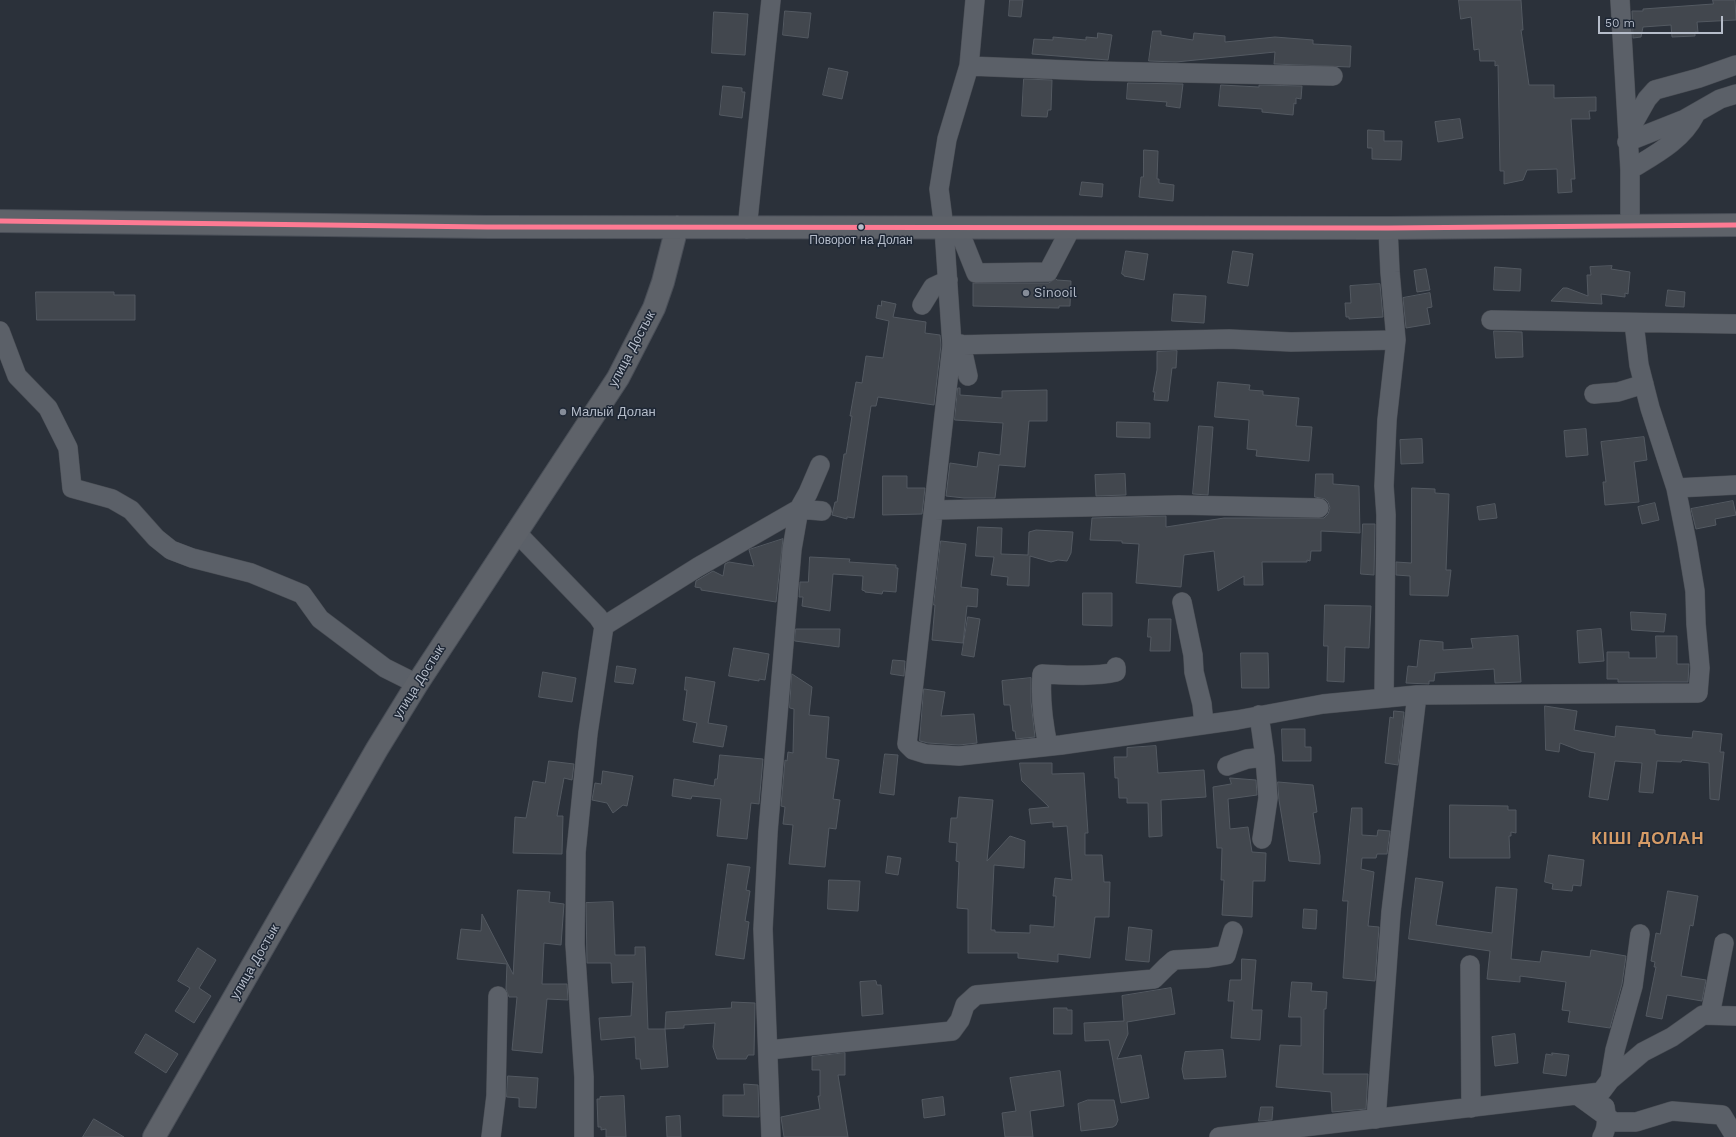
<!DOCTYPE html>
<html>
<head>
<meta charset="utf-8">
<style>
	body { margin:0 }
	#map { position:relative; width:1736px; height:1137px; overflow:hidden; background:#2b313a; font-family:"Work Sans",sans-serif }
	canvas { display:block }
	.scale { position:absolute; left:1598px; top:16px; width:125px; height:18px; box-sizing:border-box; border:2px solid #b6bdca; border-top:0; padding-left:5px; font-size:12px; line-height:14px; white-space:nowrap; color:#b6bdca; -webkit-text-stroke:3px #1e2735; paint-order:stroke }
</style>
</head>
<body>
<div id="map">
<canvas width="1736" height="1137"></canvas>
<div class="scale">50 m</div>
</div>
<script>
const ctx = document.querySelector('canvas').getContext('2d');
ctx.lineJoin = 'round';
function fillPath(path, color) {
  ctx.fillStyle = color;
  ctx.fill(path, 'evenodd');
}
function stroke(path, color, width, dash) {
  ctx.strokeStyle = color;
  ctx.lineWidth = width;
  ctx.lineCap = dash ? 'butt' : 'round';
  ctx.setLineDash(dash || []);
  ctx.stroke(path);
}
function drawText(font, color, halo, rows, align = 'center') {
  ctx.font = font + ' "Work Sans",sans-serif';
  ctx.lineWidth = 3;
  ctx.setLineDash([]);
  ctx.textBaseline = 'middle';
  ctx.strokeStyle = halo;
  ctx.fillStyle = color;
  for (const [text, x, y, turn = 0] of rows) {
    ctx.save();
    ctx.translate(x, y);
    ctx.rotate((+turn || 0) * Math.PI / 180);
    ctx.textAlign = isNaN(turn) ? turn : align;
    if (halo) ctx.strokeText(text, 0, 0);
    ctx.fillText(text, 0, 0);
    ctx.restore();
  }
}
const building = new Path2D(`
	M1010,0h13l-2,17 -12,-1z
	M1459,0h62l2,30h-2l8,55h25v13l42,-1v14h-7l1,8h-19l4,60h-4l1,13 -14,1 -1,-24 -30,1 -4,10 -19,4v-13h-4l-2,-106 -3,1v-5h-15l-1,-12 -5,1 -3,-33 -10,2z
	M1713,0h22l1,20 -39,2 1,10h-3v4l-23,1 -1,-12 -28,2 -2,10 -8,1 -1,-27h11v-2l70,-5z
	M785,11l26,2 -3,25 -25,-3z
	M714,12l34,2 -3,41 -33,-2z
	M1153,31h8v4l32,5 1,-7 31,3v6l50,-5 38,3v4l38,2 -1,21 -76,-3 1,-12 -99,10 -27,-1z
	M1098,33l14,2 -4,25 -76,-6 2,-15 19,1v-3l33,3v-3l11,1z
	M829,68l19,4 -6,27 -19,-4z
	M1024,79l28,1 -1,30h-3l-1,7 -25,-1z
	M1128,83l55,1 -3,24 -14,-2 1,-4 -40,-3z
	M1221,85l38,2v-2l43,1 -1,13 -5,-1v6l-2,-1 -1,12 -31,-3v-3l-43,-3z
	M723,86l19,2v4h3l-3,26 -22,-3z
	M1460,119l3,19 -25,4 -3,-20z
	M1368,130l16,1v10h18l-1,19 -29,-1v-11h-4z
	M1144,150l14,1 -1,28h2v4l15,2 -1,16 -34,-4 2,-20h2z
	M1082,182l21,2 -1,13 -22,-2z
	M1126,251l22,3 -4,26 -20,-4v-1l-2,-1z
	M1233,251l20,3 -5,32 -20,-3z
	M1612,266l-1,3 19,3 -2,22 -3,-1v4l-24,-3 1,10 -51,-3 12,-13h4l21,8 -1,-21h4l-1,-8z
	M1495,267l26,2 -1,22 -26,-1z
	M1426,269l4,21 -13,2 -3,-21z
	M1056,279l1,1 14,1 -1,25h-11v2l-86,-2v-23h75z
	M1380,284l3,33 -34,2v-2h-3l-1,-14h6l-1,-17z
	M1668,290l17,2 -1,15 -18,-1z
	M36,292h78v3h21v25h-98z
	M1430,293l2,14 -5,1 3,16 -24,4 -3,-30z
	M1174,294l32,2 -2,27 -32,-2z
	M882,301l14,3 -3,13 33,5 -1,11 15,2 1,10 -7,60 -56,-8 -2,9h-5l-17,112 -7,-1v2l-15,-4 3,-13h2l7,-48h2l6,-38h-2l6,-34 6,1 4,-27 17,2 6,-37 -13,-3 2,-13 3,1z
	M1494,331l28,1 1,25 -27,1z
	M1177,351l-1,17h-4l-4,33 -14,-1 1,-8h-2l4,-22v-18z
	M1218,382l32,3 -1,5 14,1v4l36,3 -3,28 16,1 -3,34 -53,-5 1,-6 -10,-1 2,-29 -34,-3z
	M958,388h2v7l42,3v-7l45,-1v31h-18l-4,46 -26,-2 -4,33h-31l-18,-2 4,-33 27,4 2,-15 21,3 3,-32 -48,-3z
	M1117,422l33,1v15l-33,-1z
	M1199,426l14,1 -5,68 -15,-1z
	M1586,429l2,26 -22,2 -2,-26z
	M1644,437l3,23 -13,2 5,40 -34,3 -2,-23h3l-5,-40z
	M1422,439l1,24 -22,1 -1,-24z
	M1125,474l1,21 -30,1 -1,-21z
	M1316,474h17v10l26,2 1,47 -39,-2v20h-10l-1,10 -3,-1v2h-45l1,23h-19v-9l-26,15 -4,-40 -30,4 -3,32 -45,-4 3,-39 -17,-1v-2l-32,-1 2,-22 74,-2v11l58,-9h100l4,-4 2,-6 -2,-6 -3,-3 -10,-2z
	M883,476h24v12h18l-3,26 -39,1z
	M1412,488l23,1v4l14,1 -3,76h5l-3,26 -38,-1v-19l-14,-1v-13l15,1z
	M1733,501l3,14 -21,4 1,6 -20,4 -5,-20z
	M1655,503l4,17 -17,4 -4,-17z
	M1495,504l2,14 -18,2 -2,-13z
	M1363,524h12l-1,51 -13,-1z
	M978,527l24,1 -1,26 27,1 1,-23 7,-2 37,2 -2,21 -4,8 -9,-1 -7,2 -21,-6 -1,30 -22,-1 1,-8 -17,-2 3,-18 -18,-1z
	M783,539l-7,63 -75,-12v-2l-6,-1 1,-6 17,-10 10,5 2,-12 4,-2 25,4 -5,-16z
	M941,541l25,3 -5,43 17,2 -1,18 -10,-1 -4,37 -31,-3 3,-35h-1z
	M810,557l40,2 -1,3 47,3v3h2l-2,24 -13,-1 -1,3 -17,-2v-1l-3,-1 1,-14 -30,-2 -3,37 -28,-5 1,-9h-4l1,-15h8z
	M1083,593h29v33l-29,-1z
	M1325,605l46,1 -2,42 -24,-1 -1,35 -17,-1 1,-35h-4z
	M1631,612l35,2 -2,18 -32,-2z
	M968,617l12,2 -6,38 -12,-2z
	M1149,619h22l-1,32h-20l1,-14h-3z
	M796,629h44l-1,18 -44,-6z
	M1601,629l3,32 -25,2 -2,-32z
	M1518,636l3,46 -26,1 -1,-14 -59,4 -1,8h-5v3l-23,-1 2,-17 9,1 3,-27 23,2v8l30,-2 -2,-9z
	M1656,636h21v28h12l-1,18h-70v-3h-11v-27h22v6h27z
	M734,648l35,6 -4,26 -6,-1v2l-30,-5z
	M1241,653h27l1,35h-27z
	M893,660l12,1 -1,15 -13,-2z
	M617,666l19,3 -3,15 -18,-2z
	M543,672l33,6 -4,24 -33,-5z
	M792,674l20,13 -3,28 20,2 -3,41 13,2 -6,39 7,1 -4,29 -7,-1 -4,39 -36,-3 4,-39 -10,-1 2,-17 -4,-1 4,-46 2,1 1,-9 5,1 1,-44 -4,-1z
	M686,677l29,5 -7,41 19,3 -4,21 -30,-5 4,-19 -14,-3 4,-30h-2z
	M1031,678v24l4,35 -19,2 -1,-8h-2l-3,-26h-6l-2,-24z
	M924,689l21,3 -4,24 33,-2 3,29 -18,2 -31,-2 -8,-2z
	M1545,706l32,5 -3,19 41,7 1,-11 39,4v4l4,1 33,3 1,-7 29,3 -2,18h4l-5,48 -9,-1 -1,-36 -27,-3 -1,2 -24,-1 -4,32 -14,-1 3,-29 -27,-2 -7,39 -19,-3 6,-44 -14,-2 -21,-8 -1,9 -13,-2z
	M1394,711l10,1 -6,53 -13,-2 5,-46 3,1z
	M1282,729h23v18h6v14h-28z
	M1156,746l2,27 46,-3 2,27 -45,3 1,36 -13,1 -1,-34h-21v-5h-8l-1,-20h-3l-1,-21h13v-9z
	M885,754l13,1 -4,40 -14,-2z
	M720,755l43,4 -4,45 -8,-1 -4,36 -30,-3 4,-37 -29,-3 -1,3 -19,-3 2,-17 40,7 1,-7h2z
	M549,761l25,3 -2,16 -8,-2 -7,38h6l-1,38 -49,-1 2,-36 11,1 7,-37 12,2z
	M1020,763h32v11l32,-1 4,60h-3v22h17l2,27h6l-1,35h-14l-5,41 -32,-4v8l-40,-4v-5h-50v-44l-11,-1 2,-46 -3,-1 1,-18 -8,-1 2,-24h6l2,-21 34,3 -6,61 23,-25 15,5 -1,27 -30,-3 -3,65h4v2l35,1v-8l24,2 2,-31h-3l2,-18 17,2 -5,-54 -14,1v-5l-22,2 -2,-15 20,-2 -27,-26z
	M603,771l30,5 -6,30 -4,-1 -10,8 -6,-10 -15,-3 3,-17 6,1z
	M1230,778l26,2 1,15 -29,4 2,30 18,-2 4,25 14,1 -1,28h-12l-1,36 -30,-2 2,-35h-3l1,-32h-5l-4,-61 18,-3z
	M1278,782l35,3 4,27 -4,1 7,43v8l-31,-3 -10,-61z
	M1450,805l58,1v4h8v23l-5,-1v4h-2l1,22h-60z
	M1352,808h10v27l15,1 1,-6 12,1 -3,23h-10l-1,4h-14l-1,11 13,3 -6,54 11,1 -4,54 -32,-3 5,-77h-5z
	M1549,855l35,5 -3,26 -8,-1 -1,6 -20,-2 1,-5 -8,-2z
	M888,856l13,2 -3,17 -12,-2z
	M728,864l22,3 -4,23 4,1 -5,30 4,1 -5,37 -28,-4z
	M1416,878l27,4 -7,43 56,8 4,-46 21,2 -6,70 29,3 2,-11 48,6 1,-7 35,6 -4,28 -12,44 -42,-6 2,-11 -8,-1 4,-28 -46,-6v6l-33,-3 3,-28 -81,-12z
	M829,880l31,1 -2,30 -30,-2z
	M518,890l32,2 -1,10 15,2 -3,41 -17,-2 -2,41h25l1,16 -21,-1 -5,54 -30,-3 5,-53h-8l-3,-8 1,-25 -50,-5 4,-30 20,2 1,-17 31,60z
	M1668,891l30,5 -5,30 -3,-1 -9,51 25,4 -4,21 -35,-6 -5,24 -16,-3 10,-49h-2l1,-5 -4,-1 5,-28 4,1z
	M613,902l2,53h20v-8h10l3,82h17l3,38 -27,2 -1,-10h-4l-1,-22 -34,3 -2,-22 32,-2 2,-34 -21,1 -1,-20h-24l-1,-60z
	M1304,909l13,1 -1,19 -13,-1z
	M1129,927l23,3 -3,32 -23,-2z
	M198,948l18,12 -17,28 12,8 -17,27 -19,-12 15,-23 -12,-7z
	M1242,959l14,1 -4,50h10l-2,30 -29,-2 3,-37h-6l2,-21h11z
	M876,981l1,4h4l2,29 -21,2 -2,-34z
	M1292,982l20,1 -1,8 16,1 -1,17h-2l-1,65h45l-2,35 -34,3 -1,-20 -55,-5 4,-42 21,1v-29h-12z
	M1171,988l4,26 -48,8 1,12 -11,25 24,-4 8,43 -28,5 -12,-63 -24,1 -1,-18 40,-2 -2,-25z
	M732,1002l23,1 -1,52h-6l-2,4h-29l-4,-12 2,-24 -31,2v3l-19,1 1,-17 65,-4z
	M1054,1008h13v2h5v24h-18z
	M146,1034l32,20 -12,19 -31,-20z
	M1515,1034l3,29 -23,3 -3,-29z
	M1223,1050l3,27 -42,2 -2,-10 3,-17z
	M845,1053v22h-7l10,62h-64l-3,-20 39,-8 -2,-13h2v-26h-8v-13z
	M1552,1053l17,2 -3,21 -23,-3 3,-19 6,1z
	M1060,1071l4,35 -34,5 3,26h-28l-3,-24 14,-2 -6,-33z
	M508,1076l30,2 -2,30 -17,-1v-9l-12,-1z
	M744,1084l14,1 1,32 -36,-1v-21h21z
	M624,1096l2,41h-20v-8l-5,1v-3h-3l-1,-28h3v-2z
	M943,1097l2,18 -21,3 -2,-18z
	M1088,1100h26l4,20 -2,5 -3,2 -32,4 -3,-27z
	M1261,1107h12l-1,13 -13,1z
	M680,1116l1,21h-14l-1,-20z
	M94,1119l30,18h-41z`);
const minor = new Path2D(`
	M975,0l-6,66 -22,73 -8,50 5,39 8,117 -45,399 6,6 13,4 33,2 102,-11 176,-25 86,-16 94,-9 281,-2 2,-25 -4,-44 -1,-33 -8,-48 -11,-55 -26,-80 -11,-43 -5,-42
	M1620,0l10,170v56
	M969,66l124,5 240,5
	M1629,137l5,-15 13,-23 8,-9 44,-12 37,-13
	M1627,142l58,-23 35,-20 16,-5
	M1630,170c24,-15 52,-29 65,-55
	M958,228l18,45 72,-1 23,-44
	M747,229l24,-229
	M922,305l11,-18 15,-7
	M1491,320l245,4
	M0,331l17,45 31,32 20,40 4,40 40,11 19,11 25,28 15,12 21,8 59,15 51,21 18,25 65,49 32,16
	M961,344l7,32
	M952,345l277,-6 62,3 105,-2
	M1594,394l24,-2 26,-8
	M1676,488l60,-3
	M934,510l245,-5 140,3
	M516,532l82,85 6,9
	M1182,602l11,53 1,17 8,32 2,20
	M1384,698l2,-183 -2,-29 3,-66 9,-80 -6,-68 -2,-44
	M1259,715l6,42 3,41 -6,41
	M1048,746c-5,-24 -8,-48 -6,-72 24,1 50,3 74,-2v-5
	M1227,766l20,-7 18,-2
	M1470,965l1,143
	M1710,1015l14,-72
	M769,1050l183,-19 8,-11 5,-15 11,-10 178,-16 12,-12 8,-7 34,-2 18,-3 7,-24
	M1610,1080l5,-30 18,-64 7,-52
	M1577,1095l37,27h22l36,-11 50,4 11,18 3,1
	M1376,1119l15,-207 26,-217
	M491,1137l5,-41 2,-100
	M584,1137v-60l-9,-133 1,-92 12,-119 16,-107 94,-59 101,-58 9,-16 12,-28
	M771,1137l-8,-208 5,-97 24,-283 7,-40 23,2
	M1219,1137l382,-45 9,-12 33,-28 29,-15 31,-22 33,1
	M1602,1137c6,-9 5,-20 3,-30`);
const major = new Path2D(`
	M0,221l487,6 901,1 348,-3
	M154,1137l223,-388 40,-65 201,-306 36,-70 9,-26 14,-55`);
const bus1 = new Path2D(`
	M0,221l487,6 901,1 348,-3`);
const markers = [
	[861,227,3.5,"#b6bdca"],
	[1026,293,4,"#858c98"],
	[563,412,4,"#858c98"]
];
const busNames = [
	["Поворот на Долан",861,240]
];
const poiNames = [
	["Sinooil",1034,293],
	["Малый Долан",571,412]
];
const streetNames = [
	["улица Достык",632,349,-62],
	["улица Достык",419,682,-58],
	["улица Достык",255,962,-60]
];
const districtNames = [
	["КІШІ ДОЛАН",1648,839]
];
fillPath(building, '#42474e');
stroke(building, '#535961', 1);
stroke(minor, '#494d54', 20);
stroke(major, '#494e57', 24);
stroke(minor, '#5b6068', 19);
stroke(major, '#5e6269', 22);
stroke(bus1, '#fe7a93', 5);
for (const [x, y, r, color] of markers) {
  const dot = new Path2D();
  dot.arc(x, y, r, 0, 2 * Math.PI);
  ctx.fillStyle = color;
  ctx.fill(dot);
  stroke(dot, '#1e2735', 1.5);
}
drawText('12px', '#b6bdca', '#1e2735', busNames);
drawText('13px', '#b6bdca', '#1e2735', poiNames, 'left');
drawText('13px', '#b6bdca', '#1e2735', streetNames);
ctx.letterSpacing = '1px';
drawText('bold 17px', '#d59b66', '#1e2735', districtNames);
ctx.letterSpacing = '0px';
</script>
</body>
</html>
